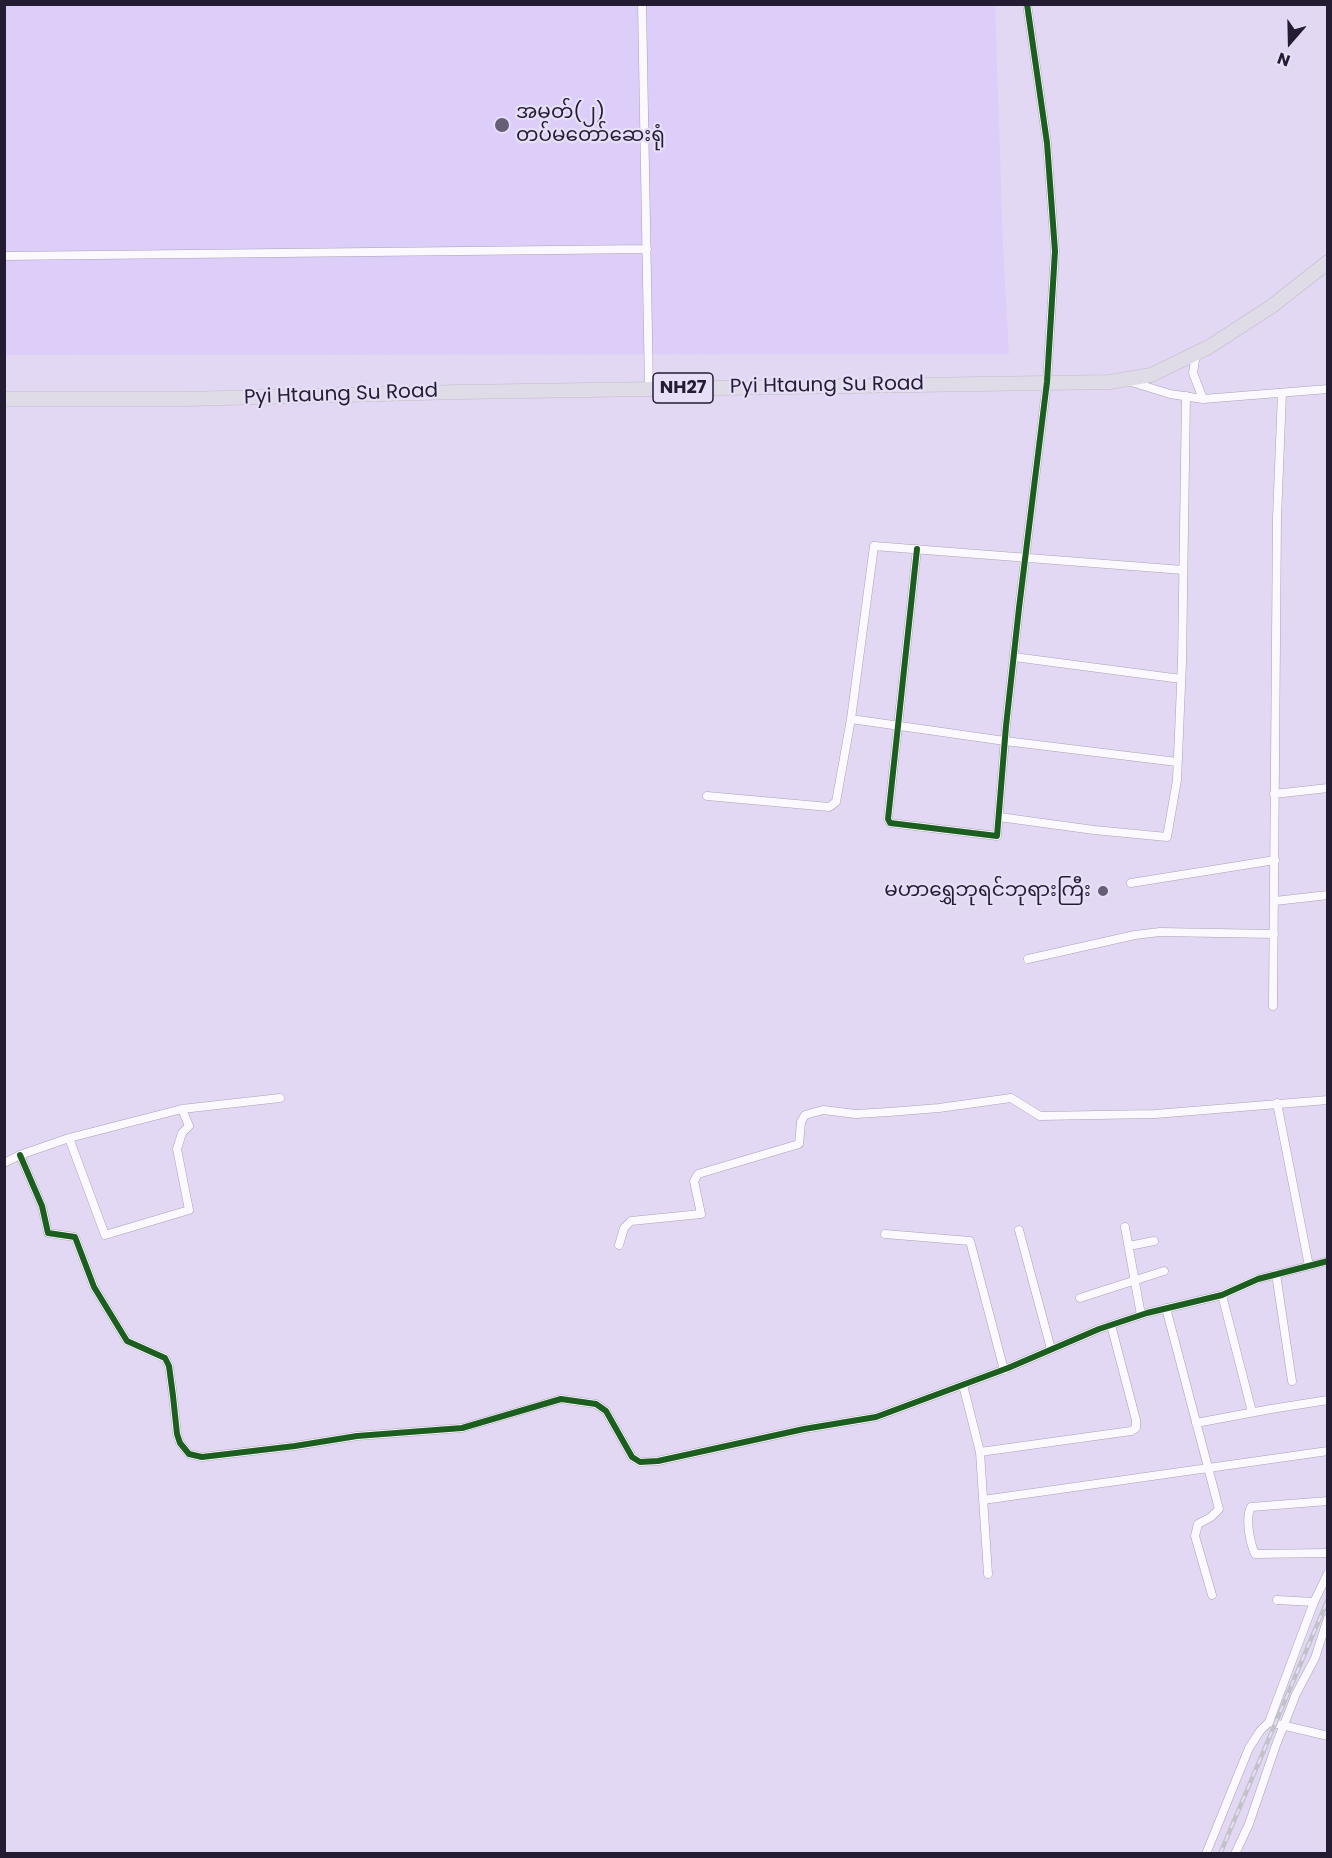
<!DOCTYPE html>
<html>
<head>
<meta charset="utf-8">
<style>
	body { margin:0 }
	#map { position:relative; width:1332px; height:1858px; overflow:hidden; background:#e2d8f3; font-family:Poppins,sans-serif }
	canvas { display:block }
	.frame { position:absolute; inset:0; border:6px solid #241c33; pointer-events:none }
	.north { position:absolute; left:1260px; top:12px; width:60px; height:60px; -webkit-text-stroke:4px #e7dff8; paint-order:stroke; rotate:200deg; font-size:16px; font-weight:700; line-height:24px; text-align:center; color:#241c33 }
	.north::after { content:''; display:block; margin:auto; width:21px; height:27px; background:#241c33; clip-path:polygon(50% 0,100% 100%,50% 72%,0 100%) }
</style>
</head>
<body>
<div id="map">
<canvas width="1332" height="1858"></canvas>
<div class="frame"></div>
<div class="north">N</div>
</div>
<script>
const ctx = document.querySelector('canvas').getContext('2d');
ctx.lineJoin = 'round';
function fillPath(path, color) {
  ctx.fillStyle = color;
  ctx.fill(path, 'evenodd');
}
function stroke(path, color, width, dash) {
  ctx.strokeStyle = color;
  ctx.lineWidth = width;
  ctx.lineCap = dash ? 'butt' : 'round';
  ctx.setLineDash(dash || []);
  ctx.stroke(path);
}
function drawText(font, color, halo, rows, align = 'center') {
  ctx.font = font + ' Poppins,"Noto Sans Myanmar",sans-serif';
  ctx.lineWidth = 4.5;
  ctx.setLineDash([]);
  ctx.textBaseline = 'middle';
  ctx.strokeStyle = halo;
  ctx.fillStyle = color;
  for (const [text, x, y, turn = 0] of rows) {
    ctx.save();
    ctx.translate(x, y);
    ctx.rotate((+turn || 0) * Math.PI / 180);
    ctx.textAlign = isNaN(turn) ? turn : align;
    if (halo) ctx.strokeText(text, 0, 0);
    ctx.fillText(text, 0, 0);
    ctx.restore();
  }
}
const built = new Path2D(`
	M4,5h991l8,241 6,108 -1004,1z`);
const street = new Path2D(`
	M642,4l7,385
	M4,256l643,-7
	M1196,354l-3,19 10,26
	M1128,381l42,13 33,5 125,-10
	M917,549l-29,270 2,4 107,13 9,-110 13,-118 28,-226 8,-131 -8,-108 -20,-139
	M1014,657l167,22
	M851,719l154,22 172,21
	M1274,794l54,-6
	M707,796l122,11 7,-5 15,-83 23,-173 309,24
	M999,817l95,13 73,7 10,-57 5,-118 4,-266
	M1131,883l144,-23
	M1275,901l53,-6
	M1028,959l107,-24 25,-3 114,2
	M1273,1006l4,-488 5,-125
	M1277,1103l32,163
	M69,1138l36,97 84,-25 -12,-61 5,-16 7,-7 -7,-17
	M20,1155l22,51 6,27 27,4 19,50 33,54 38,17 4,8 4,30 4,38 3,9 9,11 13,3 93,-11 62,-10 105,-8 99,-29 35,5 10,7 26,46 8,5 18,-1 146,-32 72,-12 132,-49 91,-39 48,-16 75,-18 36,-16 70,-18
	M4,1163l16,-8 49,-17 113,-29 98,-11
	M1125,1227l16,88
	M1019,1230l32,119
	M885,1234l85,7 34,129
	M619,1245l5,-17 7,-7 70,-7 -7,-33 4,-7 101,-30 2,-22 4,-7 18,-5 33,4 33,-2 50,-4 72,-10 29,18 115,-2 173,-14
	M1129,1246l25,-5
	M1276,1274l16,107
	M1222,1295l30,117
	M1080,1298l84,-27
	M1166,1308l53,201 -8,8 -13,7 -3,12 17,59
	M963,1385l17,67 8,122
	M1196,1423l75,-14 57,-9
	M980,1452l151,-21 5,-3v-8l-25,-95
	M983,1500l345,-49
	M1328,1501l-77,6c-6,11 -1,36 4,47l73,-1
	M1277,1600l37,2
	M1269,1722l45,-120 14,-29
	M1206,1854l43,-106 11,-17 9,-9 59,14
	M1235,1854l14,-30 27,-79 20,-51 19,-36 13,-40`);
const highway = new Path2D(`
	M4,399h180l275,-7 651,-10 41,-7 58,-28 63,-41 56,-44`);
const rail = new Path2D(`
	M1220,1854l108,-255`);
const cycleway = new Path2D(`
	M917,549l-29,270 2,4 107,13 9,-110 13,-118 28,-226 8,-131 -8,-108 -20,-139
	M20,1155l22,51 6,27 27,4 19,50 33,54 38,17 4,8 4,30 4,38 3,9 9,11 13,3 93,-11 62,-10 105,-8 99,-29 35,5 10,7 26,46 8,5 18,-1 146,-32 72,-12 132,-49 91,-39 48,-16 75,-18 36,-16 70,-18`);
const markers = [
	[502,125,8,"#665e76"],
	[1103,891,6,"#665e76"]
];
const shields = [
	[683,388,60]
];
const shieldNames = [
	["NH27",683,388]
];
const poiNames = [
	["အမှတ်(၂)",516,113],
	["တပ်မတော်ဆေးရုံ",516,136],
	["မဟာရွှေဘုရင်ဘုရားကြီး",1091,891,"right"]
];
const streetNames = [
	["Pyi Htaung Su Road",827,386,-1],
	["Pyi Htaung Su Road",341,395,-2]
];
fillPath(built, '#dccef8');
stroke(street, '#a9a1b7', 9);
stroke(highway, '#c1bbca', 15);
stroke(street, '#fbf9fd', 8);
stroke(highway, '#dfdbe7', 14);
stroke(rail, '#c3c1c8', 4.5);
stroke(rail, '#e7dff8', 2, [7]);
stroke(cycleway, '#1b5e20', 6);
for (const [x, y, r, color] of markers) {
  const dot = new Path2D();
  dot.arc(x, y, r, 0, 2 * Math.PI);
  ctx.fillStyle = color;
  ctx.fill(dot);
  stroke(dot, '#e7dff8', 2);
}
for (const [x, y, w] of shields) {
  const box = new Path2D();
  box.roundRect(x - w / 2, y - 15, w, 30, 4.5);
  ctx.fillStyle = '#e7dff8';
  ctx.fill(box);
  stroke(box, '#241c33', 1.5);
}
drawText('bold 18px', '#241c33', null, shieldNames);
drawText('20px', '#241c33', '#e7dff8', poiNames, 'left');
drawText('20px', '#241c33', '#e7dff8', streetNames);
</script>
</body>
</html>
